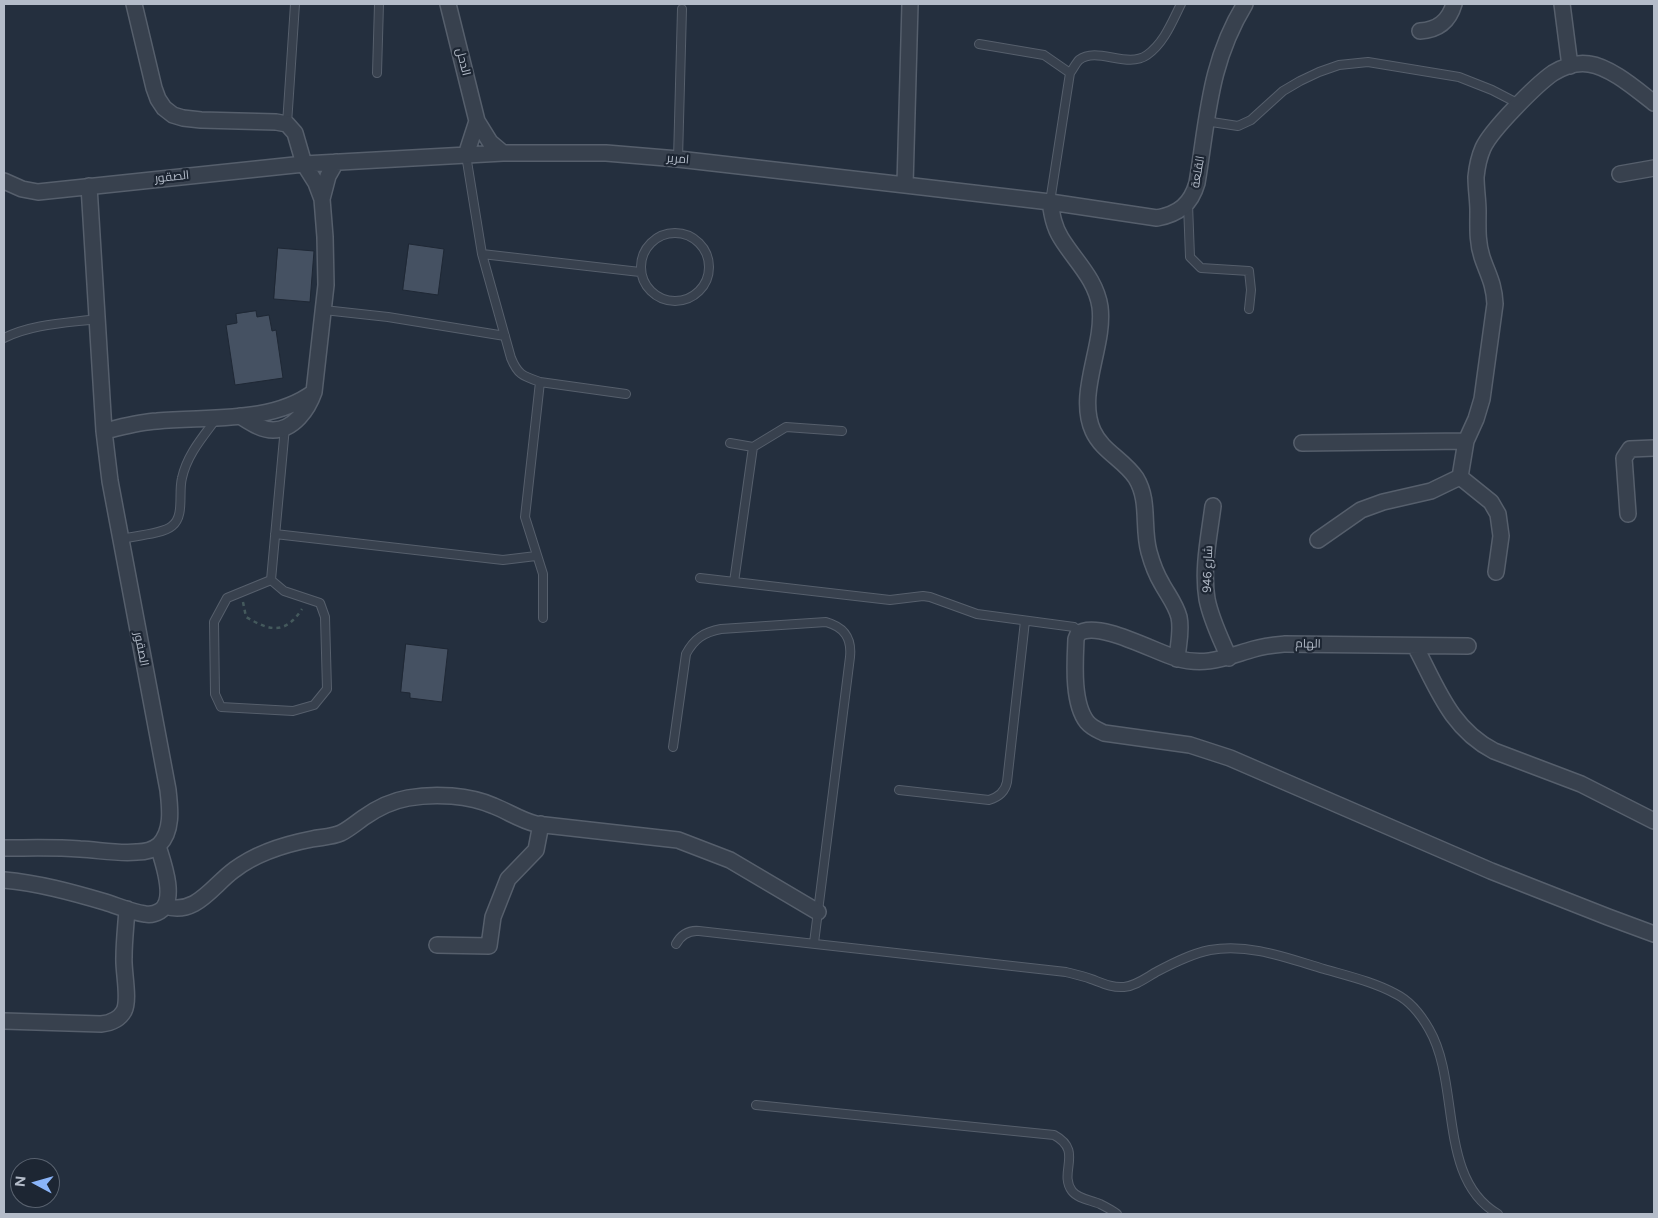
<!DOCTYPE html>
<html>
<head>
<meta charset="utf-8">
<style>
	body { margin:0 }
	#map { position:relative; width:1658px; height:1218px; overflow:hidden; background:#242f3e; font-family:Figtree,sans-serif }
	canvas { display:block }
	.frame { position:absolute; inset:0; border:5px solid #b4bcc9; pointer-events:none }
	.north { position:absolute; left:10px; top:1158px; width:50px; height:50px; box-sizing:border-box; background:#1d2633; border:1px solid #59626f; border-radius:50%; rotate:276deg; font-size:14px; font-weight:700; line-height:20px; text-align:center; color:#b4bcc9 }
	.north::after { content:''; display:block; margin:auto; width:18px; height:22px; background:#8ab4f8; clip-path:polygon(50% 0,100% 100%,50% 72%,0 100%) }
</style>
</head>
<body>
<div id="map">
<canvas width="1658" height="1218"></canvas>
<div class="frame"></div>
<div class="north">N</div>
</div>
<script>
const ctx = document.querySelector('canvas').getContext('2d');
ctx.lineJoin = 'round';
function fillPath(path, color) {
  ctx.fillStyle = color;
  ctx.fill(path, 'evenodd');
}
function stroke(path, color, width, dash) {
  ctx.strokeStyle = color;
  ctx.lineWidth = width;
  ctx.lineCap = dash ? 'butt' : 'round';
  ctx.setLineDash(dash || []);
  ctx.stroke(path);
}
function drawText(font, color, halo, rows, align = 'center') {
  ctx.font = font + ' Figtree,Cairo,sans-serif';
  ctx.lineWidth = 4.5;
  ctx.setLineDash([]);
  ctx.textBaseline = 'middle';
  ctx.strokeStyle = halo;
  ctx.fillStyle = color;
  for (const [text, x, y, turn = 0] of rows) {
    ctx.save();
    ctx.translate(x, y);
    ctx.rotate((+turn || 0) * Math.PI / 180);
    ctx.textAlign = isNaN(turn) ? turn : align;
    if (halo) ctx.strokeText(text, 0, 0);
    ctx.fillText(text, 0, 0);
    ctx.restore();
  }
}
const building = new Path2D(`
	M409,244l35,5 -6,46 -35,-5z
	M278,248l36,3 -4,51 -36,-3z
	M256,311l1,6 12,-2 3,16 4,-1 7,48 -48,7 -9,-60 11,-2 -1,-9z
	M406,644l42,5 -6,53 -32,-4v-5l-9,-1z`);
const path = new Path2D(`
	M243,602l3,15c24,14 39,18 56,-8`);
const lane = new Path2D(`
	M979,44l65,11 26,18
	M377,73l2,-69
	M1205,121l33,5 13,-6 32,-29 17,-10 19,-9 20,-7 29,-3 91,15 33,13 27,14
	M287,124l8,-120
	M466,155l16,99 29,104c7,17 12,18 29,24
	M678,159l4,-150
	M1050,202l20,-129c3,-4 6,-10 9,-13 18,-14 48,9 68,-5 17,-12 25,-33 34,-51
	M1188,204l2,53 11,11 48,3 2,19 -2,19
	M641 267a34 34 0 1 1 68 0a34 34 0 1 1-68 0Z
	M482,254l158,18
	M324,310l64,7 117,19
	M4,338c28,-14 62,-15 93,-19
	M730,443l23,4 33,-20 56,4
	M275,534l228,26 33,-4
	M120,539c14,-3 43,-5 52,-13 13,-10 6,-33 10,-48 5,-23 20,-40 34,-59
	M700,578l190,22 33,-4 7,1 47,17 97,13 6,5
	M271,580l-44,18 -13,24 1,72 6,13 72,4 21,-6 13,-16 -2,-72 -5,-14 -36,-12 -13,-11 14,-153
	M734,582l19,-135
	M543,618v-44l-18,-57 15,-135 86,12
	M673,747l13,-93c8,-15 18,-22 35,-25l105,-7c18,5 26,16 24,35l-36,286
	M899,790l90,10c10,-3 16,-8 18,-18l18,-161
	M676,944c5,-9 12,-14 23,-13l367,41c8,2 17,4 25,7 11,4 21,9 33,8 12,-1 23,-10 34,-16 17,-9 33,-17 52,-21 39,-7 77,8 114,19 24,7 50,13 72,25 14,7 25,21 33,35 32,55 8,150 69,185
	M756,1105l298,30c30,16 4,37 18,56 6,8 19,9 28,13 6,3 12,6 17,10`);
const street = new Path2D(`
	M134,4l20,84 4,11 6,9 9,7 10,3 18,2 75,2 11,2 8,9 9,31 12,19 6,16 3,38 1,48 -12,107c-6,17 -20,38 -41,38 -12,0 -23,-8 -33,-14
	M448,4l29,117 13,21 13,11
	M1562,4l8,62
	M1420,31c18,-1 29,-10 34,-27
	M466,155l11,-34
	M1620,174l34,-6
	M4,181l18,8 16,3 266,-28 199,-11h103l72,6 227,26 145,17 107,16c22,-4 34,-14 40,-35 11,-66 12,-120 48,-179
	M905,185l5,-181
	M89,186l15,245
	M322,199l6,-23 8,-14
	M1050,202c2,13 4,25 11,36 14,23 35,41 39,69 5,39 -24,86 -7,124 9,20 31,29 43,47 14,23 6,49 13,74 3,11 7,22 13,32 6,11 14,21 17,33 3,14 -1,28 -2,42
	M1302,443l164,-2 10,-22 6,-20 13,-95c-1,-21 -7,-29 -13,-47 -5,-15 -4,-30 -4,-46 0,-11 -2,-22 -2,-34 1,-10 3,-20 7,-29 8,-18 53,-63 70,-75 10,-6 24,-11 36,-9 22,3 48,26 65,39
	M1460,477l31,25 7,12 3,22 -5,36
	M1213,506c-4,31 -11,63 -6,93 4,21 14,40 22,59
	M1628,514l-4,-56 6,-9 24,-1
	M1318,540l43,-30 22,-8 48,-11 29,-14 6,-36
	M1415,646c22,41 35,82 79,105l87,33 73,37
	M1468,646l-183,-2c-10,1 -21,2 -31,5 -28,8 -48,18 -78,9 -21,-6 -80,-39 -98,-24l-2,5c-1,23 -4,64 11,83 5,6 11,8 17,11l86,12 40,13 261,113 117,46 46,17
	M4,848c25,0 51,-1 76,1 19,1 39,5 57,3 7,0 16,-2 22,-7 14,-14 11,-37 9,-55l-58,-309 -6,-50c18,-4 35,-9 53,-10 51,-5 114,3 157,-29
	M4,880c34,3 67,12 101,22 13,4 26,10 40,12 5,1 10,0 15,-3 17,-11 3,-49 -2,-65
	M165,906c31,10 47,-20 69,-36 21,-16 52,-26 78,-31 10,-2 20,-2 29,-6 8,-4 15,-10 22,-15 14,-10 28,-17 45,-20 27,-5 61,-3 86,8 15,6 26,14 42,18l142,16 52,20 88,52
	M437,945l52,1 4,-29 15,-38 28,-29 5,-26
	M4,1021l97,3c10,-1 18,-4 23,-13 6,-12 -1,-40 0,-54 0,-16 2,-32 3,-48`);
const streetNames = [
	["الدحل",463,62,76],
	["امرير",678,159,5],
	["القلعة",1198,172,-80],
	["الصقور",172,177,-6],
	["شارع 946",1208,569,-88],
	["الهام",1308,644,1],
	["الصقور",141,649,79]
];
fillPath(building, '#455162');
stroke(building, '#1f2835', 1);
stroke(lane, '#565f6c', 10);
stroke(street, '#565f6c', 18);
stroke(path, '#44595c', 2.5, [4, 4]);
stroke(lane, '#38414e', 8);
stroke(street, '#38414e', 15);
drawText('12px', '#b4bcc9', '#1d2633', streetNames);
</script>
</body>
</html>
